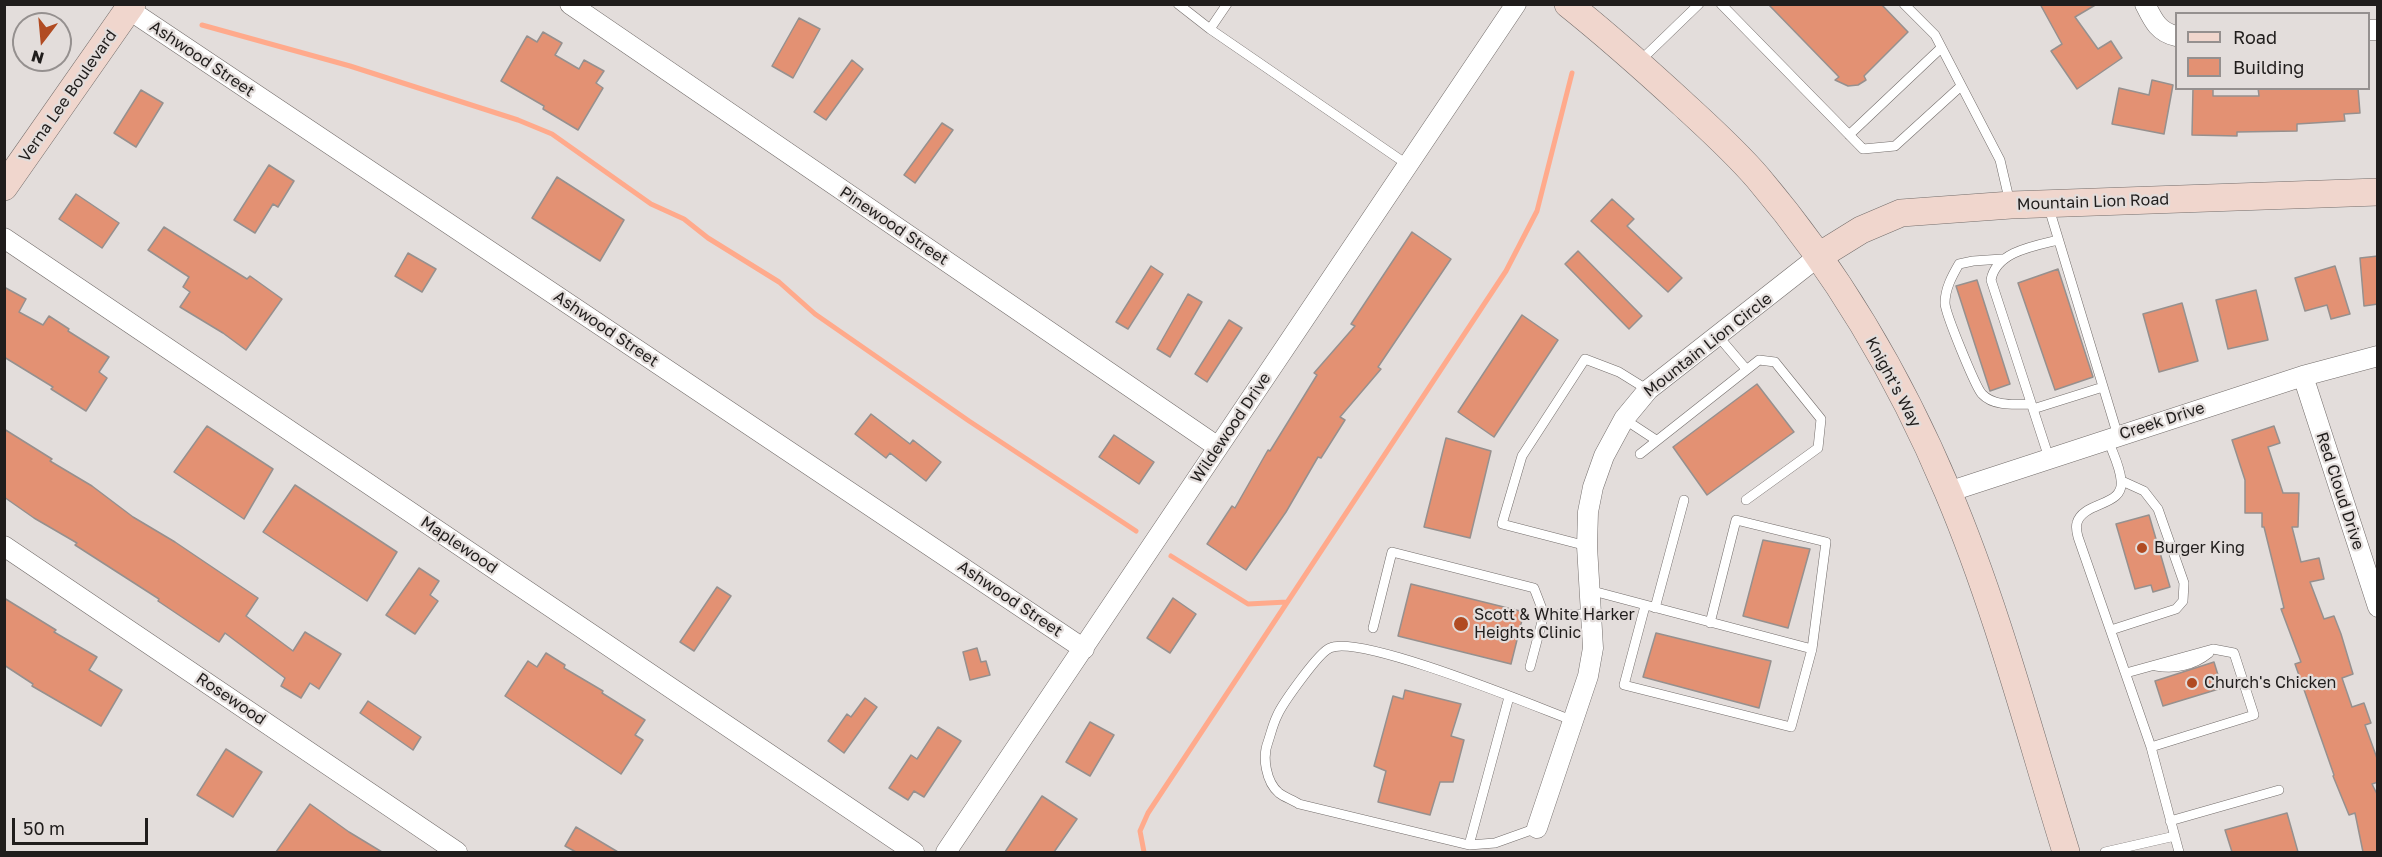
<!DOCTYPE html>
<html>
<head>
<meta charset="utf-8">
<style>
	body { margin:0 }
	#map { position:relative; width:2382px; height:857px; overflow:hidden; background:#e3dddb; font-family:"Golos Text",sans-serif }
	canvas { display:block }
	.frame { position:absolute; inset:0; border:6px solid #201d1c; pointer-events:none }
	.legend { position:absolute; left:2175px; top:12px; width:195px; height:78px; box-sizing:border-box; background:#e3dddb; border:2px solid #95908f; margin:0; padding:8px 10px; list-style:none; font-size:18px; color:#201d1c }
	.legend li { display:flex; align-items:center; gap:12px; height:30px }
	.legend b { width:30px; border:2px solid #95908f }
	.north { position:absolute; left:12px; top:12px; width:60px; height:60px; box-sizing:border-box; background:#e3dddb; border:2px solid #95908f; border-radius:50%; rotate:196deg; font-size:16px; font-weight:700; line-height:24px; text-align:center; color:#201d1c }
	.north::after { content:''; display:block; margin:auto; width:21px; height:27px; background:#b14b22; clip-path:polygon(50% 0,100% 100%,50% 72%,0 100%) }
	.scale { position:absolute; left:12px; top:818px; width:136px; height:27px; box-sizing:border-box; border:3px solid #201d1c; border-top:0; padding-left:8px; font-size:18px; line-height:21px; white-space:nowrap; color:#201d1c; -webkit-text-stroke:4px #e3dddb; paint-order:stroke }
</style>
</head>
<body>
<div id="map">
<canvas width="2382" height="857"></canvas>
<div class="frame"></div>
<ul class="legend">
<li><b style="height:8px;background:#f0d6cd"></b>Road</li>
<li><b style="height:16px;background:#e39173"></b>Building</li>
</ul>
<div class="north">N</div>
<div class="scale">50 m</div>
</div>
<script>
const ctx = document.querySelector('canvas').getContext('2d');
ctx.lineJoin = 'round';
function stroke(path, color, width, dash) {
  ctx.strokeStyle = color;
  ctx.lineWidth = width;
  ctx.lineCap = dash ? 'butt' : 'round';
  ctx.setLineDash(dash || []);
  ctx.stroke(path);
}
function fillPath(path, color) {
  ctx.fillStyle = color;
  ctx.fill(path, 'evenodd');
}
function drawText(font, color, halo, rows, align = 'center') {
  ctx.font = font + ' "Golos Text",sans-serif';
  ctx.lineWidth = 4.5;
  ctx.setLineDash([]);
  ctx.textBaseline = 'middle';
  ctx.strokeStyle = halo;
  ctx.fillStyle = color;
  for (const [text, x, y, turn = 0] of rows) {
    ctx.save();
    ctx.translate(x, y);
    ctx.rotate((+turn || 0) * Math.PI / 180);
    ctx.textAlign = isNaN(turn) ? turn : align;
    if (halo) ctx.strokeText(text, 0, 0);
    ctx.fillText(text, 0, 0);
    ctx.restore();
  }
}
const stream = new Path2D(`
	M202,25l148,41 168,54 34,14 99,70 33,15 24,19 71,44 36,32 154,107 167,110
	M1171,556l77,48 39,-2
	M1144,852l-4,-21 8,-18 358,-542 31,-60 35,-138`);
const building = new Path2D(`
	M1768,4h113l27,28 -44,44 2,4 -8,5 -10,1 -13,-6 4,-3z
	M2040,4h57l-22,13 23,32 13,-8 11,17 -45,31 -26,-38 11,-7z
	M799,18l21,11 -27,49 -21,-12z
	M543,32l19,11 -7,12 24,14 5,-9 20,11 -8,12 7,5 -25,42 -35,-21 1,-3 -43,-25 26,-45 10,6z
	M852,60l11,9 -37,51 -12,-8z
	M2152,80l21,5 -9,49 -52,-10 7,-36 30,7z
	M2193,88h20v8h46l-1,-8h100l2,25 -16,1 1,7 -48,3v7l-60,1v4l-45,-1z
	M141,90l22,13 -27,44 -22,-14z
	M942,123l11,7 -38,53 -11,-8z
	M269,165l25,16 -16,26 -5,-3 -18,29 -21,-13z
	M557,177l67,43 -24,41 -68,-43z
	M76,194l43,29 -17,25 -43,-29z
	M1612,199l22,20 -7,7 55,52 -14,14 -77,-71z
	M164,227l83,52 3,-3 32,23 -36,51 -23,-17 -43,-26 10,-15 -7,-5 6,-10 -41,-27z
	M1412,232l39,27 -73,108 3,2 -41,48 5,3 -24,38 -3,-1 -32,55 -40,58 -39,-26 25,-38 3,2 33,-58 2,1 47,-76 -3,-2 41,-47 -4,-2z
	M1578,251l64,65 -13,13 -64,-65z
	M408,253l28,16 -14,23 -27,-16z
	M2378,256v48l-14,2 -4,-48z
	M1151,266l12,8 -35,55 -12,-7z
	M2335,266l15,48 -19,5 -4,-14 -22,6 -10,-33z
	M2058,269l35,108 -38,13 -37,-107z
	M1977,280l33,104 -20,7 -34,-105z
	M4,287l22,12 -7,13 24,13 6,-9 20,13 -1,2 41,26 -10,15 8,6 -21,33 -35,-22 2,-2 -49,-30z
	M2256,290l12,50 -40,9 -12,-49z
	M1188,294l14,8 -32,55 -13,-8z
	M2182,303l16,58 -39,11 -16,-58z
	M1522,315l36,25 -64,97 -36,-25z
	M1229,320l13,8 -35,54 -12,-8z
	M1757,384l37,48 -87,63 -34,-48z
	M871,414l39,30 3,-4 28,22 -15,19 -36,-28 -4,5 -31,-24z
	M207,426l66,43 -29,50 -70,-47z
	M2274,426l6,17 -12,4 15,46h16l-1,34h-6l9,35 18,-4 5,21 -14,3 14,37 10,-3 7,18 12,40 -11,4 10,29 12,-4 7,20 -6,2 13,36v21l-6,2 6,12v56h-15l-8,-39 -6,2 -16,-39 1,-1 -39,-111 6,-2 -20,-53 3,-1 -20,-81h-2v-14h-17v-33l-13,-40z
	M4,429l48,30 -2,2 42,25 41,31 42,25 83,56 -12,18 47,35 12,-19 36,22 -22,35 -9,-6 -9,15 -20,-12 4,-8 -60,-45 -6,9 -61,-41 1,-2 -84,-54 2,-2 -43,-25 -30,-21z
	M1114,435l40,27 -15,22 -40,-27z
	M1446,438l45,13 -21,87 -46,-11z
	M295,485l102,67 -30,49 -104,-69z
	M2149,515l21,72 -17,5 -2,-7 -16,4 -19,-65z
	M1763,540l47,9 -22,79 -45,-12z
	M419,568l20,13 -9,14 8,6 -23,33 -29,-19z
	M1411,584l113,28 -13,52 -113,-28z
	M717,587l14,9 -37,55 -14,-9z
	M4,598l52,32 -2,2 43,25 -8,13 33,20 -21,36 -69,-40 1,-2 -29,-19z
	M1173,598l23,16 -26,39 -23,-15z
	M1656,633l115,28 -12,47 -116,-31z
	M977,648l4,14 5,-1 4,14 -20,5 -7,-28z
	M546,653l19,12 -1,3 39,23 -1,2 43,27 -10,15 8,5 -22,34 -116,-78 23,-35 9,6z
	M2214,662l8,26 -59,18 -8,-25z
	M1405,690l56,14 -10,32 13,4 -11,42h-13l-10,33 -52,-13 8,-31 -12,-5 19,-70 10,3z
	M865,698l12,9 -33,46 -16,-12 19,-27 4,3z
	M368,701l53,36 -8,13 -53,-37z
	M1090,722l24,13 -24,41 -24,-14z
	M938,727l23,14 -37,56 -10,-6 -6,9 -19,-12 22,-33 6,4z
	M226,749l36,23 -29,45 -36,-22z
	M1042,796l35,23 -23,33h-49z
	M310,804l39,28 33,20h-106z
	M2287,813l11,39h-66l-7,-22z
	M576,827l42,25h-42l-11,-6z`);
const lane = new Path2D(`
	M1178,4l32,25
	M1227,4l-17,25 198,136
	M1721,4l142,145 32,-3 66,-60
	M1904,4l31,31 65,125 10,43
	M1640,61l59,-57
	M1849,135l92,-87
	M2048,205l70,231
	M2002,259l-29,2 -14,3c-7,12 -14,25 -14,39 0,10 31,85 37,91 12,13 34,10 49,10
	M1718,336l28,33
	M2033,409l70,-22
	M1624,419l32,21
	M2108,439c4,13 12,27 13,41 4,27 -38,21 -44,43 -1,3 0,10 1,14l73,210 28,105
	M1640,454l119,-94 16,2 46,57 -3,29 -72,52
	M2049,458l-58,-178c5,-28 42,-34 67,-40
	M1587,546l-85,-22 20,-68 63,-97 34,13 29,18
	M1589,590l223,59
	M1645,606l-21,79 167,42 21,-78 14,-107 -90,-22 -26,103
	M1655,608l29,-108
	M1544,614h47
	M1373,628l19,-76 142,36 10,26 -14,53
	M2111,630l65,-21 7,-8 1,-18 -26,-74 -14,-18 -22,-10
	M2156,666c19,4 38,-1 53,-13
	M2126,673l87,-24 21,4 20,62 -103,32
	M2170,821l109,-31
	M1537,828l-42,15 -26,2 -170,-41c-6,-4 -15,-7 -20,-11 -13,-11 -17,-36 -11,-51 3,-9 5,-18 9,-26 5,-12 42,-64 53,-68 31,-14 204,58 244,73
	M1469,845l40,-148
	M2105,852l70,-16`);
const street = new Path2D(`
	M570,4l648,443
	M2145,4c8,16 13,28 31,32
	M128,9l956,640
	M2368,30h10
	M4,238l910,614
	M2303,376l75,231
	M1948,492l355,-116 75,-20
	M4,546l453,306
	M1537,828l51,-152 5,-28 -6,-102 1,-34 5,-25 11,-31 20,-37 24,-29 171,-134
	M946,852l570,-848`);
const secondary = new Path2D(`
	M1568,4c40,32 77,65 114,99 26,24 53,48 76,75 79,93 143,202 190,314 49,116 81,240 118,360
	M4,187l128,-183
	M1819,256l42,-26 40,-17 110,-8 367,-13`);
const markers = [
	[2142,548,6,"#b14b22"],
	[1461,624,8,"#b14b22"],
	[2192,683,6,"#b14b22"]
];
const streetNames = [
	["Ashwood Street",202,59,34],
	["Verna Lee Boulevard",68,96,-55],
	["Mountain Lion Road",2093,202,-2],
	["Pinewood Street",894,226,34],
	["Ashwood Street",606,329,34],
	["Mountain Lion Circle",1708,345,-38],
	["Knight's Way",1893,382,62],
	["Creek Drive",2162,421,-18],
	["Wildewood Drive",1231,428,-56],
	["Red Cloud Drive",2340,491,72],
	["Maplewood",459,545,34],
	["Ashwood Street",1010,599,34],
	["Rosewood",231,699,34]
];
const poiNames = [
	["Burger King",2154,548],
	["Scott & White Harker",1474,615],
	["Heights Clinic",1474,633],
	["Church's Chicken",2204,683]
];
stroke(stream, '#ffaa8c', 5);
fillPath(building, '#e39173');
stroke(building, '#96908e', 1.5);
stroke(lane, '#736d6b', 10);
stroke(street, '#736d6b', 21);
stroke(secondary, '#736d6b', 28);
stroke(lane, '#fff', 9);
stroke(street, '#fff', 20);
stroke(secondary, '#f0d6cd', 27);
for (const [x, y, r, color] of markers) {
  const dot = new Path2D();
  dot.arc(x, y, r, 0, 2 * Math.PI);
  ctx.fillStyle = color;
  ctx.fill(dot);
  stroke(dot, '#e3dddb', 2);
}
drawText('16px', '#201d1c', '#e3dddb', streetNames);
drawText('16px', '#201d1c', '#e3dddb', poiNames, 'left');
</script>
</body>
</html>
